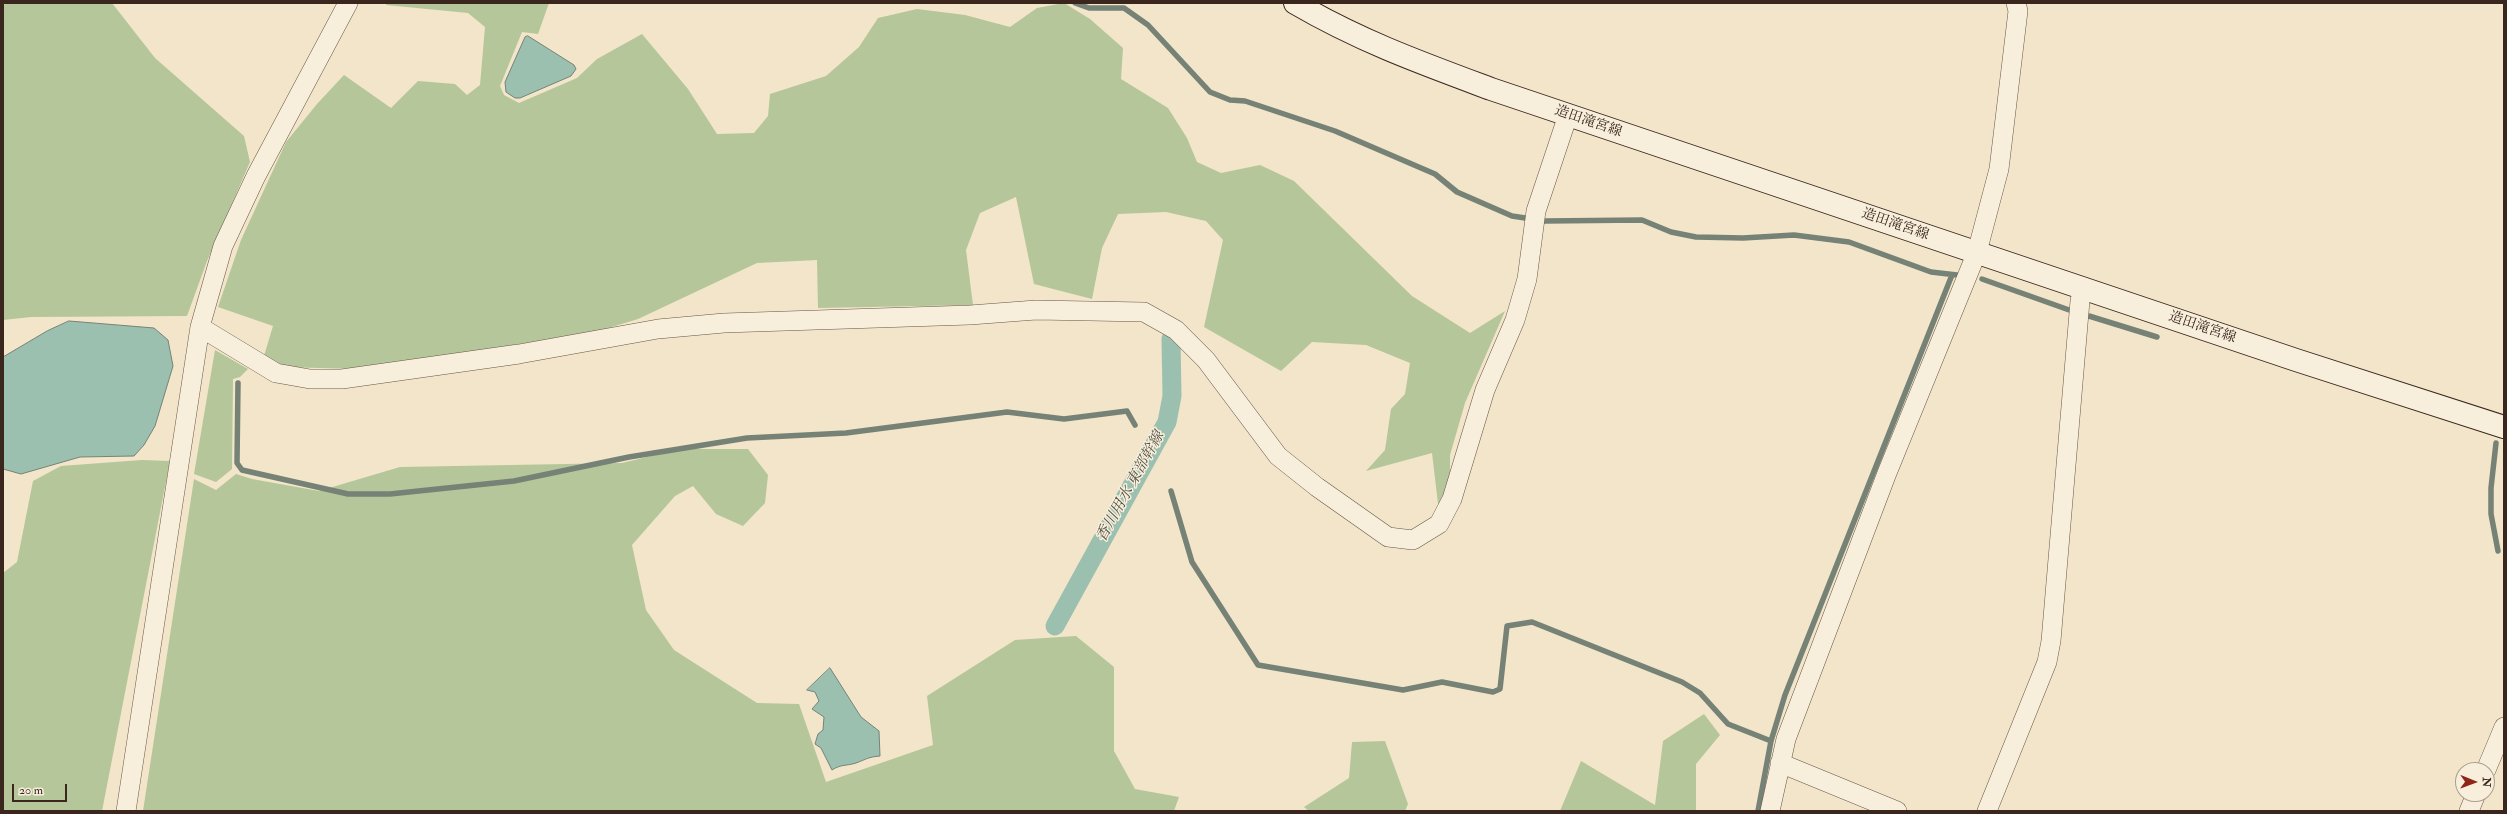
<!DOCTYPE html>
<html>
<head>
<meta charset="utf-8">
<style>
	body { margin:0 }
	#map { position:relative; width:2507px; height:814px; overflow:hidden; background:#f2e5c9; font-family:"IM FELL Double Pica",serif }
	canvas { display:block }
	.frame { position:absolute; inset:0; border:4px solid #3a261c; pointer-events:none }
	.north { position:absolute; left:2455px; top:762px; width:40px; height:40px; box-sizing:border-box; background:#f7eedc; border:1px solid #ab9e8f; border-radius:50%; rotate:91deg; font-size:11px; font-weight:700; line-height:16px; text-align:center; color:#3a261c }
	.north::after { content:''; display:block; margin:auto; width:14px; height:18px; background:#8f2418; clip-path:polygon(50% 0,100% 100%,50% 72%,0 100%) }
	.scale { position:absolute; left:12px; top:784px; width:55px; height:18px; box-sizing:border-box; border:2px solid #3a261c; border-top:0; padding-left:5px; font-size:12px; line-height:14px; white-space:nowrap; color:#3a261c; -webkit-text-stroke:3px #f7eedc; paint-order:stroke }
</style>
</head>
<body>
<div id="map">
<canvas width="2507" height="814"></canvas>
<div class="frame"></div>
<div class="north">N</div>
<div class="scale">20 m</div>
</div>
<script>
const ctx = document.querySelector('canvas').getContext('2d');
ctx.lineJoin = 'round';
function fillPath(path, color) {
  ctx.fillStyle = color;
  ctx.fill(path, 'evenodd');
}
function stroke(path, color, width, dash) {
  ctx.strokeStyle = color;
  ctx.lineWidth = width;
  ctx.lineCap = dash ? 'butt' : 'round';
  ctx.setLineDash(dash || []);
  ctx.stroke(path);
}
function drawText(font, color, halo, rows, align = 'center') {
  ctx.font = font + ' "IM FELL Double Pica","Noto Serif JP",serif';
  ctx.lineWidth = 3;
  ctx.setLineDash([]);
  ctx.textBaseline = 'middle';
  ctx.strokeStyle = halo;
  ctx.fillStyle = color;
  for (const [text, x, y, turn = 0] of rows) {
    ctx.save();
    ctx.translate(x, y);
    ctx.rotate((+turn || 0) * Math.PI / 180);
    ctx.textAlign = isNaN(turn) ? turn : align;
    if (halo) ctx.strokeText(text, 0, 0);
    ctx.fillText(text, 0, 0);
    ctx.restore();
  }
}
const green = new Path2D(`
	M8,3h104l43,55 89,78 6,26 -43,99 -20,55 -156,1 -28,3v-315z
	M387,3h162l-11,31 -16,-2 -22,54 4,9 15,8 58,-25 20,-19 45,-25 46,55 29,45 37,-1 14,-17 2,-22 56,-18 33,-29 19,-29 39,-9 48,6 45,12 27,-19 27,-5 26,16 33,29 -2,31 47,29 19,30 10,24 24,11 39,-8 34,16 118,115 58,37 35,-22 -40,92 -15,52v19l-11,38 -7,-59 -66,18 19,-21 6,-41 14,-15 5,-31 -44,-18 -54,-3 -31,29 -77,-44 19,-87 -17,-19 -40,-9 -48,2 -16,34 -10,51 -58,-15 -18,-87 -36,16 -14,37 7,55 -155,3 -1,-48 -60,3 -119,56 -46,14 -235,36 -77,-2 -16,-11 9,-30 -55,-19 23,-67 45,-98 31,-38 27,-29 47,33 27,-27 37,3 12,11 13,-10 5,-58 -17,-14 -82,-8z
	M215,350l33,19 -8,8 -7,2 -1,90 -16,13 -22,-8z
	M680,449h68l20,26 -3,28 -22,23 -27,-12 -23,-28 -18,10 -43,49 14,65 28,40 83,53 42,1 27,78 107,-37 -6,-49 88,-56 61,-4 38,31v84l21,38 44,8 -5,14h-1031l51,-332 22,11 20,-16 16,5 67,12 81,-24 222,-4z
	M142,460l28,1 -68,350h-99v-238l14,-11 16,-81 28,-15z
	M1704,714l16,21 -24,29v47h-136l21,-50 74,44 8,-64z
	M1385,741l23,63 -3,7h-96l-5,-4 45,-29 3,-36z`);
const water = new Path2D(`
	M528,36l46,29 2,4 -5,7 -51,22h-5l-9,-6 -1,-10 20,-45z
	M69,321l85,7 14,12 5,26 -18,60 -11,19 -10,11 -54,1 -59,17 -18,-5v-112l44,-26z
	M830,668l31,49 18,14 1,25c-12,1 -13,3 -24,7 -9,3 -15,1 -24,7l-11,-22 -6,-4 3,-10 5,-4 1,-13 -12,-8 7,-8 -4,-9 -8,-2z`);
const stream = new Path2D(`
	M1075,3l14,5h35l24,17 62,67 20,8 15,1 90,30 100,43 22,18 55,24 33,5 97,-1 29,12 25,5 47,1 51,-3 55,7 82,30 26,3
	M1982,279l90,32
	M2089,316l68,21
	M238,383l-1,80 5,7 106,24h42l124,-13 115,-24 118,-19 99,-5 161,-21 57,7 63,-8 8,14
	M2496,443l-5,45v26l7,37
	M1171,491l21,71 66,103 145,25 39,-8 51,10 7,-3 7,-63 25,-4 150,60 18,11 28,31 43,17
	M1758,811l13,-70 14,-46 167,-420`);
const canal = new Path2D(`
	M1055,626l112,-204 5,-26 -1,-57`);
const street = new Path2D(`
	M200,327l76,46 34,6h32l177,-25 139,-25 66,-6 246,-8 66,-5 108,2 32,18 30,30 72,96 39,31 71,50 25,3 26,-16 13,-25 33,-109 30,-70 12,-41 9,-68 32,-96
	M1780,763l117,48
	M2486,770l18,-43
	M126,811l74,-484 23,-81 33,-70 92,-173
	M1770,811l16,-72 101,-266 90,-221 22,-83 19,-158 -2,-8
	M1987,811l60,-149 4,-21 29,-340 3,-14
	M2469,811l7,-17`);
const secondary = new Path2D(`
	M1295,3c65,38 126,60 196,86l805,271 208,67`);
const streetNames = [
	["造田滝宮線",1588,122,19],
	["造田滝宮線",1895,225,19],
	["造田滝宮線",2202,328,19]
];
const waterNames = [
	["香川用水 東部幹線",1131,487,-61]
];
fillPath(green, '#b5c69a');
fillPath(water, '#9cc0b0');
stroke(water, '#758275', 1);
stroke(stream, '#758275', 5.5);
stroke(canal, '#9cc0b0', 19);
stroke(street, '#685647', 20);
stroke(secondary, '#3a261c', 24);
stroke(street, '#f7eedc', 19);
stroke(secondary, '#f7eedc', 22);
drawText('14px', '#3a261c', '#f7eedc', streetNames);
drawText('italic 15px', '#575448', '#f7eedc', waterNames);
</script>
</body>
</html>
